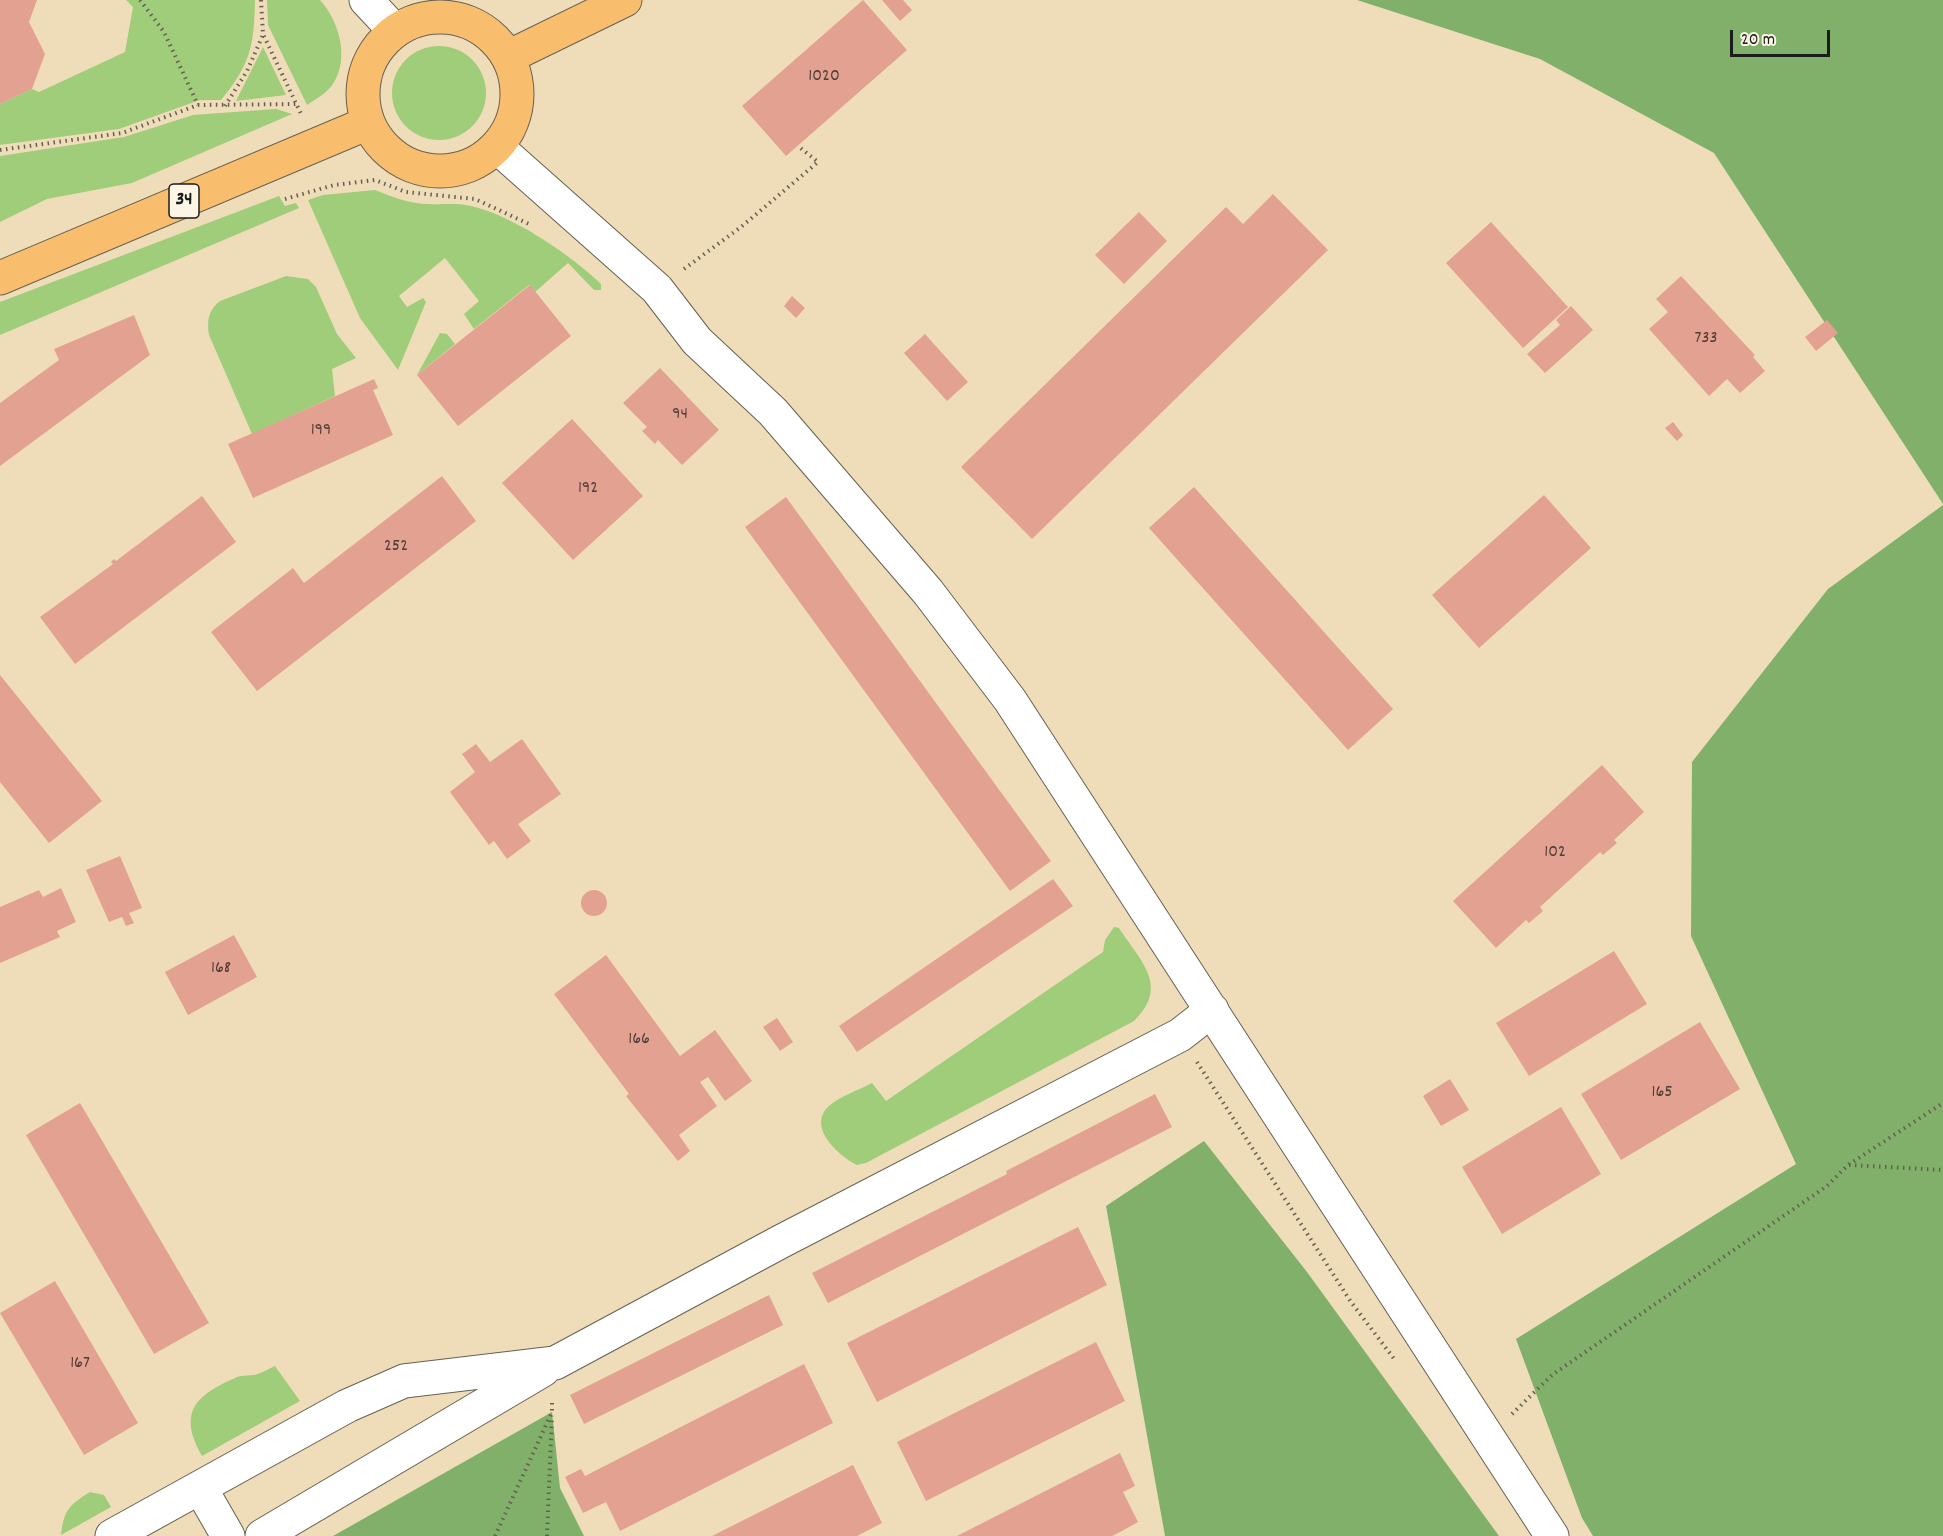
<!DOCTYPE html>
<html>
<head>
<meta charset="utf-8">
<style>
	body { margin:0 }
	#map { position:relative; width:1943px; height:1536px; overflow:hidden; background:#efddba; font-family:Dekko,sans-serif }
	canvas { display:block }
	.scale { position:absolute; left:1730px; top:30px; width:100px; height:27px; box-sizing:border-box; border:3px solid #1c1c1c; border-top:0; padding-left:8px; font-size:18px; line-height:21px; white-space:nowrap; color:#1c1c1c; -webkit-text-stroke:4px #fcf5e5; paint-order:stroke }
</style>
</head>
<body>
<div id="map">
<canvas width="1943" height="1536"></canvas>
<div class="scale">20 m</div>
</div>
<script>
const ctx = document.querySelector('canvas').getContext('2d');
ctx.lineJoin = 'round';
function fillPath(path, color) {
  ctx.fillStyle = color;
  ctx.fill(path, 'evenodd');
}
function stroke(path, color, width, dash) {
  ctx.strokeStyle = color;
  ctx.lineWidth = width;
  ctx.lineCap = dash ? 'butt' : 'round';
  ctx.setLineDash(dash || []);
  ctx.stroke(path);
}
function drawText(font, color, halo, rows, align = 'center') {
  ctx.font = font + ' Dekko,sans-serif';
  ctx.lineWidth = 6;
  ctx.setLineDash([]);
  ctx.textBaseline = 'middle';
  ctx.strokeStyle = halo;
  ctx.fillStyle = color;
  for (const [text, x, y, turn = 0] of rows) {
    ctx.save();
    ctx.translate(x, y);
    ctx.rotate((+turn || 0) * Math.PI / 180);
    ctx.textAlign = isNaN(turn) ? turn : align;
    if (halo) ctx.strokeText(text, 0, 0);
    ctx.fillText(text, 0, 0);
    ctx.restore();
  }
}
const green = new Path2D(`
	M126,0h129c-1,45 -4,64 -34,100h-21l-81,29 -119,16v-41l32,-15 7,3 86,-40 8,-45z
	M267,0h53c19,21 30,58 13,84 -6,9 -17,15 -26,21l-39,-80z
	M392 93a47 47 0 1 1 94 0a47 47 0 1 1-94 0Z
	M263,47l23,48 -50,6z
	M276,109l16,5 -160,69 -85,16 -47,23v-66l124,-19 69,-22z
	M375,190c18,7 35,14 54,14 12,1 25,-1 37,1 42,7 104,49 135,79v6h-7l-26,-27 -33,29 -6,-7 -55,44 -10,-15 15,-13 -34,-43 -46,38 8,11 16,-9 3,4 -28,68 -38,-52 -52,-118 15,-5z
	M279,196l6,10 11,-3 3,5 -299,127v-33z
	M286,276l22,3 8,8 21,47 19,24 -24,11 3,27 -83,38 -43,-99c-2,-15 -1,-24 11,-34z
	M440,333l7,1 8,10 -38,31z
	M1114,927l5,1c22,34 51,58 15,93l-268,142 -9,2c-18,-9 -51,-38 -28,-59 11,-10 30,-16 43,-23l14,18 217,-149 2,-12z
	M275,1366l25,35 -98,55c-24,-43 -8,-60 33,-78 5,-3 12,-2 18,-3 8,-1 15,-6 22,-9z
	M90,1492l14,3 7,12 -50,28c3,-25 8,-30 29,-43z`);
const forest = new Path2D(`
	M1357,0h586v504l-229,-351 -174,-94z
	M1943,505v1031h-350l-11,-18 -66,-179 280,-175 -105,-228 1,-174 136,-173z
	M1204,1141l103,131 192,264h-334l-59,-330z
	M552,1412l8,76 24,48h-251z`);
const building = new Path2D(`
	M0,0h37l-8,22 16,32 -13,35 -32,15z
	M863,0l44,50 -121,106 -44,-50z
	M882,0h21l9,10 -12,11z
	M1273,194l55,56 -296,289 -71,-72 265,-260 17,17z
	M1139,212l28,29 -43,43 -29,-29z
	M1491,222l77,85 -45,41 -77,-85z
	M1681,276l74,79 -2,2 12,14 -25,22 -13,-14 -18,17 -60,-67 19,-17 -12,-13z
	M530,285l41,51 -113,90 -41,-51z
	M792,296l13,12 -9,10 -12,-12z
	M1571,306l22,24 -48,43 -18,-19 33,-29 -4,-5z
	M134,315l16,40 -150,111v-63l59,-43 -5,-11z
	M1827,320l11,13 -22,18 -11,-14z
	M925,334l43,48 -21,19 -43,-48z
	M660,368l59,62 -37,35 -24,-25 -3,4 -13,-13 5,-4 -24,-24z
	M374,379l4,9 -5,2 20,45 -140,63 -25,-54z
	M572,419l71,77 -70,64 -71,-77z
	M1673,422l10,13 -6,6 -12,-13z
	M442,476l34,45 -219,170 -46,-59 82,-64 11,15z
	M1194,487l199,222 -45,41 -199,-222z
	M1544,495l47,53 -112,100 -47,-53z
	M202,496l34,46 -161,122 -35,-47 73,-53 -2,-2 3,-3 2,2z
	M786,497l265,364 -41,30 -265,-364z
	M0,675l102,126 -53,42 -49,-61z
	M522,739l39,55 -43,30 13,17 -24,18 -13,-18 -5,4 -39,-53 25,-20 -13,-18 14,-10 14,18z
	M1602,765l42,47 -30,28 3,3 -14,12 -3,-3 -60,55 3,4 -14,12 -3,-3 -30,28 -43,-47z
	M120,856l22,52 -13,5 5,10 -8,3 -4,-9 -13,5 -23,-52z
	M1053,879l20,27 -216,146 -18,-26z
	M61,888l15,34 -19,9 3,6 -60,26v-56l39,-17 4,7z
	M581 903a13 13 0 1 1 26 0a13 13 0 1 1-26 0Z
	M234,935l23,42 -69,38 -23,-43z
	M1614,951l33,53 -118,72 -33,-53z
	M606,955l74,101 35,-26 37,51 -27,20 -17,-24 -8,5 17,24 -38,29 11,16 -12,10 -52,-65 3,-2 -75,-100z
	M777,1018l16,24 -13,9 -17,-24z
	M1700,1022l40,67 -119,71 -40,-66z
	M1450,1079l19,31 -28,16 -18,-30z
	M1155,1094l17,33 -344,176 -16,-30 195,-99 -1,-3z
	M80,1103l129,220 -55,31 -128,-219z
	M1561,1107l40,67 -99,60 -40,-67z
	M1078,1227l29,58 -230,117 -30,-59z
	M55,1281l83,142 -54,32 -84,-142z
	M769,1295l14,30 -199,99 -14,-29z
	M1096,1342l29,59 -199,100 -29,-59z
	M804,1364l29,59 -213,108 -14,-29 -23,11 -18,-36 16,-8 4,7z
	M1120,1453l15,33 -12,6 15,30 -16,9 -10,5h-155z
	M853,1465l29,58 -25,13h-145z`);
const path = new Path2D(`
	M140,0l24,32 34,73
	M261,0l2,34 39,82
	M225,106l22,-35 16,-36
	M0,150l122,-17 76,-28 99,-1
	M285,199l49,-14 41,-5 31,12 69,7 54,25
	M684,269l57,-42 77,-65 -20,-16
	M1197,1062l154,240 44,58
	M1849,1165l94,5
	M1512,1414l40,-39 275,-189 21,-21 95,-62
	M495,1536l57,-124v-10
	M547,1536l5,-120`);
const minor = new Path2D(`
	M366,0l29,31
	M497,147l160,142 40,52 76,71 155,180 82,108 542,836
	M201,1489l27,47
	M112,1536l235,-130 57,-25 151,-18 225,-121 400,-207 32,-25
	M262,1536l281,-166`);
const major = new Path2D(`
	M363 94a77 77 0 1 1 154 0a77 77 0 1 1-154 0Z
	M508,57l117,-57
	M0,278l368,-155`);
const numberNames = [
	["1020",824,78],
	["733",1706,340],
	["94",680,416],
	["199",321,432],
	["192",588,490],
	["252",396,548],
	["102",1555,854],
	["168",221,970],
	["166",639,1041],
	["165",1662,1094],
	["167",80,1365]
];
const shields = [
	[184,201,30]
];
const shieldNames = [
	["34",184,201]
];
fillPath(green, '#a0cd7a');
fillPath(forest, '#80b06a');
fillPath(building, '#e3a191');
stroke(minor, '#666053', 35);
stroke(major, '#666053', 35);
stroke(path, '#666053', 4, [1.5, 4.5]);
stroke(minor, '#fff', 33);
stroke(major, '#f9be6d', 33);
drawText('18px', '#4e3d39', null, numberNames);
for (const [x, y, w] of shields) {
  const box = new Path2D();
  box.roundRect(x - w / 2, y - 17, w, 34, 4.5);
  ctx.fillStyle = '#fcf5e5';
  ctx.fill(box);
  stroke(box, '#1c1c1c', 1.5);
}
drawText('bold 20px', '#1c1c1c', null, shieldNames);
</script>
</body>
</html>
